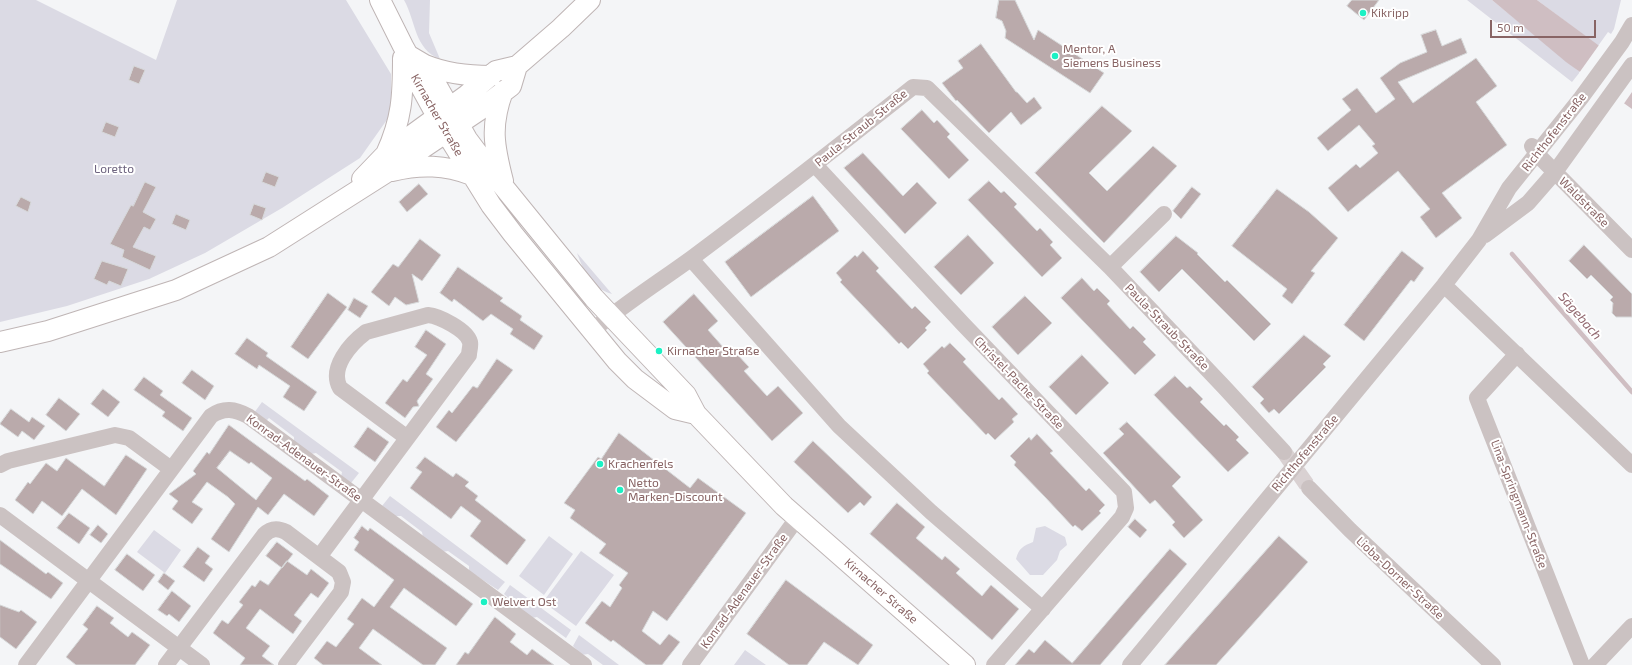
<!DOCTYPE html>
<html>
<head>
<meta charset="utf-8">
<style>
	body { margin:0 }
	#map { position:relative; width:1632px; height:665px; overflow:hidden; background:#f4f5f7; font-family:"Exo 2",sans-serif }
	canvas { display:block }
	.scale { position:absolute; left:1490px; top:20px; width:106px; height:18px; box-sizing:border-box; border:2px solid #886464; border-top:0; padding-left:5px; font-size:12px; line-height:14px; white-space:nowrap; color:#886464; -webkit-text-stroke:3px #fff; paint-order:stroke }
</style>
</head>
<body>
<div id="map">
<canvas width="1632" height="665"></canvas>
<div class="scale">50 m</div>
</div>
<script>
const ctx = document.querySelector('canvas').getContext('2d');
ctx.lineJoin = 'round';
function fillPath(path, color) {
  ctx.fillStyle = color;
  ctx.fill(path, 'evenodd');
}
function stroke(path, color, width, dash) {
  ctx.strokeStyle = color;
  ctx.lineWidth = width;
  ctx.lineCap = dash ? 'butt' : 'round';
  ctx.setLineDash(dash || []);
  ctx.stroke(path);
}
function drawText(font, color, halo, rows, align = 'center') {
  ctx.font = font + ' "Exo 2",sans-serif';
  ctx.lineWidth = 4;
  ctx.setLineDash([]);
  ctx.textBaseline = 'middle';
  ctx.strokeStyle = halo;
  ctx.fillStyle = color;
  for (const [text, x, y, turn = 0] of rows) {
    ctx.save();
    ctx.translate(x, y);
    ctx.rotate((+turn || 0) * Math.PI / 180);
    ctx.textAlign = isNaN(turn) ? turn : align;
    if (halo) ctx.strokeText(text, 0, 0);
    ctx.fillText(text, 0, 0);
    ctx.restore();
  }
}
const green = new Path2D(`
	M0,0h36l120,60 21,-60h169l45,74v40l-31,44 -78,50 -77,45 -56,26 -82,27 -67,16z
	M404,0h26l-1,33 11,26c-26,-10 -24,-38 -36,-59z
	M1467,0h25l88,72 -8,10z
	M1537,0h84l-7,29 -3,5 -3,-2 -10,14z
	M577,253l35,41c-21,-6 -28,-22 -35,-41z
	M262,402l97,71 -8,10 -10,-6 1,-5 -26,-19 -5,1 -17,-12v-5l-25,-19 -3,3 -12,-8z
	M390,496l115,86 -7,8 -29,-19v-5l-21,-15 -6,1 -19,-15 -1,-5 -21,-16h-6l-13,-10z
	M1045,526l20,11 2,8 -7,6 -3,9 -14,15h-13l-14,-16c3,-11 7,-13 17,-17l3,-14z
	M154,530l27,20 -16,23 -28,-21z
	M549,536l24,18 -29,41 -25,-19z
	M581,551l33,24 -38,51 -33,-24z
	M510,585l61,45 -5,8 -29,-21 -5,1 -28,-24z
	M579,635l40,30h-16l-15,-11 -7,1 -8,-9z
	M745,650l21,15h-32z`);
const water = new Path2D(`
	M1492,0h45l95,70v39l-66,-47z`);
const pier = new Path2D(`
	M1599,45l33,23v24l-9,13 -44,-32z`);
const stream = new Path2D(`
	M1512,254l120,138`);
const building = new Path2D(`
	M999,0h16l19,40 4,-10 66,43 -14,20 -85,-55 1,-7 -4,-10 -6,-3z
	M1352,0h27l-15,20 -17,-14z
	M1436,30l6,16 19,-8 6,15 -69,29 15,21 63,-45 21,28 -21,16 31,43 -65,48 20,25 -26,20 -16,-21 10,-8 -32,-38 -50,41 -20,-24 28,-24 4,4 18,-15 -6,-7 3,-2 -16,-19 -31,26 -11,-13 34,-28 -9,-11 15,-11 19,25 19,-14 -15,-21 20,-15 27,-11 -6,-17z
	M981,44l35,48h1l10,11 7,-6 8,11 -21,17 -10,-13 -22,21 -32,-33 -1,1 -14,-18 21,-15 -5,-7z
	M134,66l11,4 -6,14 -10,-4z
	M1102,106l30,25 -43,42 18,18 46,-45 24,20 -73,77 -69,-70z
	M922,110l12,13 3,-3 13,14 -3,3 22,23 -20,19 -48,-50z
	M106,122l13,5 -4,10 -13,-5z
	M863,153l40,43 14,-14 20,21 -32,31 -61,-66z
	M266,172l13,5 -4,10 -13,-5z
	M989,181l12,12 3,-2 13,13 -3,3 23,24 3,-3 13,14 -3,3 12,13 -20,19 -74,-77z
	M145,182l11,5 -13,25 13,7 -6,11 -6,-3 -11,20 23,9 -6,14 -28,-13 2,-7 -14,-6 21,-39 2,1z
	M419,184l9,10 -21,18 -8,-10z
	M1192,187l9,7 -20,25 -8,-8z
	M1277,189l32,23 29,26 -27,33 4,2 -23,31 -10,-8 5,-7 -55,-43z
	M813,196l26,35 -88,66 -26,-35z
	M21,197l10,5 -3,10 -12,-6z
	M254,204l12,4 -4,12 -12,-5z
	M176,214l14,6 -4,10 -14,-6z
	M968,235l26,28 -33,32 -27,-28z
	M1176,236l22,17 -1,1 28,28 2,-2 44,44 -17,17 -72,-72 -23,23 -19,-20z
	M420,239l21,16 -19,26 -10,-7 7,28 -13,3 -11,-8 -6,9 -18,-14 22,-28 5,3z
	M1584,245l48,49v23h-16l-4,-4 1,-10 -3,-3 3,-3 -22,-22 -4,4 -18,-18z
	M863,251l16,17 -3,3 36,38 3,-3 16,16 -6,6 2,2 -19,19 -7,-7 -2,2 -59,-62 2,-2 -6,-7 19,-18 2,2z
	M1402,251l22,17 -10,14 -3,-2 -47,61 -20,-16z
	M102,261l26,8 -7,17 -12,-5 -2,4 -13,-6z
	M458,267l45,31 -3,3 22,15 -2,4 23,16 -9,14 -24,-16 3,-5 -22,-15 -8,7 -29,-22 -2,3 -12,-9z
	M1082,278l12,13 3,-3 13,13 -3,3 23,25 3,-3 13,13 -3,3 13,13 -21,20 -74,-77z
	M328,293l19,14 -39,52 -17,-12z
	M694,294l24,27 -10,9 23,26 4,-4 14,15 -5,4 23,25 11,-10 25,27 -31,28 -109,-119z
	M1025,296l27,27 -34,32 -26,-28z
	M354,298l14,8 -8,12 -12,-8z
	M426,330l20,14 -20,30 7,5 -16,22 2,5 -6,1 -8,11 -20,-15 18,-24 4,3 20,-27 -12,-8z
	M1304,335l27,21 -8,8 3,3 -47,47 -5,-5 -5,4 -9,-10 4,-4 -12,-12z
	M247,338l21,15 -2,3 51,36 -13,19 -21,-14 7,-11 -31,-21 -2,4 -22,-15z
	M950,343l16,16 -3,3 36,38 3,-3 16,17 -6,5 2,3 -19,18 -7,-7 -2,2 -59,-62 2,-2 -6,-7 19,-18 2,2z
	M1082,355l27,28 -33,32 -27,-28z
	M497,359l16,11 -57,72 -20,-15 13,-17 3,3 21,-27 4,2z
	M192,370l22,16 -9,14 -23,-17z
	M1175,376l12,12 3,-2 13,13 -3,3 24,24 2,-2 13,13 -3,3 13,13 -21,19 -74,-77z
	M144,377l19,14 -3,4 32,23 -9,13 -21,-15 3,-4 -31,-22z
	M103,389l17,13 -12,15 -17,-13z
	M59,398l21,16 -14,17 -20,-16z
	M11,409l18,13 3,-5 13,9 -11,14 -12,-9 -4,6 -18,-13z
	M1127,422l54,55 -9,9 31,34 -19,18 -12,-13 3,-3 -20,-22 -5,4 -47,-51 21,-19 -5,-5z
	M229,425l76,56 2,-2 22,17 -15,20 -30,-22 -16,21 -10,-8 -29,45 -18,-13 24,-35 -7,-7 -21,-15 -15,20 11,7 -11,15 -20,-15 6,-8 -9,-7 27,-20 -3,-3 14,-19 2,2zM230,451l19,13 2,-2 21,16 -16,22 -39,-32z
	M368,427l21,15 -14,20 -21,-15z
	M619,433l71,55 8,-10 48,35 -79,108 -14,-10 -11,20 18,14 9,-11 11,8 -18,23h-16l-33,-25 -2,2 -26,-19 17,-22 8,6 12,-19 -3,-3 9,-12 -29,-20 7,-9 -36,-26 5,-8 -11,-7 34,-46 3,2z
	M1037,434l16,17 -3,2 36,38 3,-3 16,17 -6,6 2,2 -19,18 -7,-6 -2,2 -28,-30 -31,-32 2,-3 -6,-6 19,-19 2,3z
	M813,441l59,56 -8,9 -4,-4 -12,11 -54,-51z
	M126,455l21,14 -31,46 -34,-26 -20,27 -20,-15 -9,13 -18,-14 13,-18 2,2 16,-21 11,8 9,-13 38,28z
	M425,457l28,20 3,-4 13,9 -4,4 13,10 -3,4 51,40 -19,25 -37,-29 11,-15 -20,-15 -10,13 -41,-31 12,-16 -6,-4z
	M897,503l28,24 -9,11 26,22 3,-4 15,13 -4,4 26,23 9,-11 28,24 -27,31 -122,-106z
	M69,513l21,15 -11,16 -22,-16z
	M1135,519l12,11 -7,8 -12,-11z
	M98,525l10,9 -7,9 -11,-8z
	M362,526l6,5 2,-3 103,76 -17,22 -52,-38 -14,19 57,41 -12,17h-12l-50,-36 -14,19 23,17h-59l-9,-7 13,-17 9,6 18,-23 -7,-5 15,-21 12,9 20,-27 -40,-30 5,-8 -5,-4z
	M1279,536l29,26 -92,103h-51z
	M0,540l46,34 2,-2 15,11 -12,16 -51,-35z
	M277,542l16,12 -11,14 -16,-12z
	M198,547l12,9 -5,7 8,6 -9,13 -21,-15z
	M1170,549l17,15 -87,101h-85l14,-16 5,4 11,-13 27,23z
	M127,554l28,21 -12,16 -28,-21z
	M287,561l20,14 4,-6 18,14 -11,15 -7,-5 -17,22 8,6 -9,13 -33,-25 -14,19 24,18 -8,10 12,9h-34l5,-7 -32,-25 9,-13 6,4 15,-19 -4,-3 13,-17 3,2 5,-7 8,5z
	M164,573l11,8 -7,9 -10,-8z
	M786,580l87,65 -15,20 -34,-23 -17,23h-18l-42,-31z
	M172,591l19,15 -12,16 -10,-8 -2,2 -9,-6z
	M0,605l19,7 2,-2 16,12 -21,27 -16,-12z
	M97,606l17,12 -4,5 18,14 4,-5 18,13 -15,20h-59l-10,-8 22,-28 -5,-4z
	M495,617l21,17 -6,8 17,13 5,-6 22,16h-98l9,-13 3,2z`);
const minorTunnel = new Path2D(`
	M1284,452l25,36`);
const minor = new Path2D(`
	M1532,146l5,8 95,96
	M815,165l148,159 161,168 2,16 -4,9 -128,148
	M1485,235l43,-32 27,-31 77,-107
	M691,259l148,167 92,86 112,97
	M1110,267l54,-53
	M1444,285l188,180
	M592,331c32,-27 67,-49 100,-73 75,-56 148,-113 221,-171l14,1 183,179 114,120 60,65
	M1517,354l-40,44 105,267
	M0,465l8,-4 107,-26 14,3 42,31
	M1309,488l41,42 143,135
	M0,515l202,150
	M319,557l150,-202c0,-4 2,-9 1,-13 -3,-12 -31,-26 -42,-27l-62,17c-16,12 -37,36 -26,56l66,49
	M26,665l185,-249c13,-9 24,-7 37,0l336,249
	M166,665l98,-130c7,-7 14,-7 22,-3l53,40 4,10 -2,10 -55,73
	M690,665l108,-148
	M1130,665l314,-380 35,-45 30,-52 72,-90 41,-56 10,-17
	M1595,665l37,-39`);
const major = new Path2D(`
	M380,0l23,46 5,9 17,10 42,74 27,36 100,123 92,97 10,19 88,92 181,159
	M408,55l3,14 34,62 46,74 22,29 104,127 18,18 40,30 21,5
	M425,65c22,9 43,11 66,11
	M386,154c16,-35 17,-58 17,-96
	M392,171c29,-7 53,-6 80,4
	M362,179l24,-25 81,-59 29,-24 21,-5
	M503,181c-9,-35 -13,-55 0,-90
	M0,342l48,-11 128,-41 93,-43 118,-75 91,-61 33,-25 6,-20 44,-38 29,-28`);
const markers = [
	[1363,13,4,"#1bf1c4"],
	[1055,56,4,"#1bf1c4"],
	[659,351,4,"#1bf1c4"],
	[600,464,4,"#1bf1c4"],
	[620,490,4,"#1bf1c4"],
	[484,602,4,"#1bf1c4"]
];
const poiNames = [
	["Kikripp",1371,13],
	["Mentor, A",1063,49],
	["Siemens Business",1063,63],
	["Kirnacher Straße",667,351],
	["Krachenfels",608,464],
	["Netto",628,483],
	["Marken-Discount",628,497],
	["Welvert Ost",492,602]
];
const streetNames = [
	["Kirnacher Straße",437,115,60],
	["Paula-Straub-Straße",861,128,-39],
	["Richthofenstraße",1554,132,-52],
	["Waldstraße",1584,202,45],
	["Paula-Straub-Straße",1167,327,46],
	["Christel-Pache-Straße",1019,383,46],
	["Richthofenstraße",1305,453,-50],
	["Konrad-Adenauer-Straße",304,458,36],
	["Lina-Springmann-Straße",1519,504,69],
	["Lioba-Dorner-Straße",1400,578,43],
	["Konrad-Adenauer-Straße",744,591,-54],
	["Kirnacher Straße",881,591,41]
];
const parkNames = [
	["Loretto",114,169]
];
const waterNames = [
	["Sägebach",1580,316,49]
];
fillPath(green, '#dbdae4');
fillPath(water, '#cfbec2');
fillPath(pier, '#f4f5f7');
stroke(stream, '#cfbec2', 4.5);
fillPath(building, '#baaaab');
stroke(building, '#d6d8d9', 1);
stroke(minorTunnel, '#d9d1d2', 16, [16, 8]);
stroke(major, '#bfb5b5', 22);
stroke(minor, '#cbc2c2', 16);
stroke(major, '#fff', 20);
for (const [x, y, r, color] of markers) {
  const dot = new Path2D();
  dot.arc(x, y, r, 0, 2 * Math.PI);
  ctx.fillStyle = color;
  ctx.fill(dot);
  stroke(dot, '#fff', 1.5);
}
drawText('12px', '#886464', '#fff', poiNames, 'left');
drawText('12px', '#886464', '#fff', streetNames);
drawText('12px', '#6d637e', '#fff', parkNames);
drawText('italic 13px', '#926970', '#fff', waterNames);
</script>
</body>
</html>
